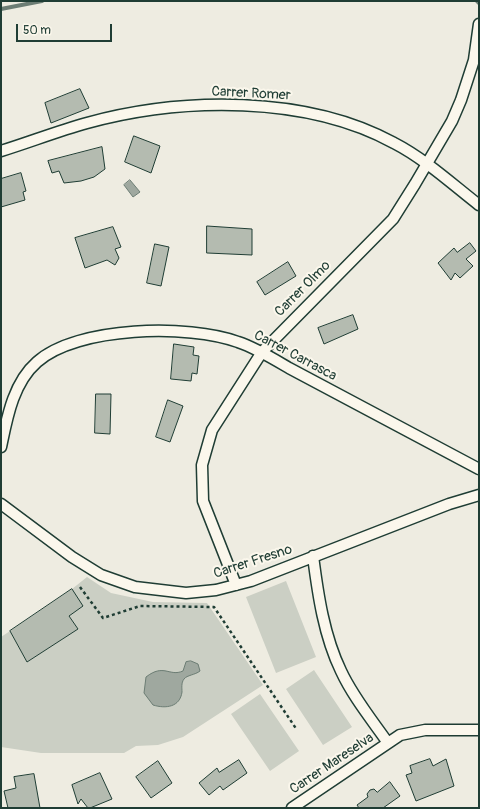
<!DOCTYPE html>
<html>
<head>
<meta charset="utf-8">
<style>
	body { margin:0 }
	#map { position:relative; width:480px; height:809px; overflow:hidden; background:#eeece1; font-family:Pangolin,sans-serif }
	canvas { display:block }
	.frame { position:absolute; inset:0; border:2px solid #1f3d34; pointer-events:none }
	.scale { position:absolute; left:16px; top:24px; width:96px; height:18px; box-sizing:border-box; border:2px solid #1f3d34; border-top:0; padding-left:5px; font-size:12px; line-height:14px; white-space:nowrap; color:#1f3d34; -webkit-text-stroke:3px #fbf7ec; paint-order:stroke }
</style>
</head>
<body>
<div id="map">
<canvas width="480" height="809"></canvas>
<div class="frame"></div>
<div class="scale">50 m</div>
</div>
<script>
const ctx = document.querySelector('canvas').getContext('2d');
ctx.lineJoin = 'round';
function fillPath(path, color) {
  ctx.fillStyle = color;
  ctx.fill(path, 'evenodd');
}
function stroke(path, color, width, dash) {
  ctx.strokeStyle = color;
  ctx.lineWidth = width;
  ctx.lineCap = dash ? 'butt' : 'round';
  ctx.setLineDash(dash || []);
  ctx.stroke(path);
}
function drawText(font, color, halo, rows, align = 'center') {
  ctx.font = font + ' Pangolin,sans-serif';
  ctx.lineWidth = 4;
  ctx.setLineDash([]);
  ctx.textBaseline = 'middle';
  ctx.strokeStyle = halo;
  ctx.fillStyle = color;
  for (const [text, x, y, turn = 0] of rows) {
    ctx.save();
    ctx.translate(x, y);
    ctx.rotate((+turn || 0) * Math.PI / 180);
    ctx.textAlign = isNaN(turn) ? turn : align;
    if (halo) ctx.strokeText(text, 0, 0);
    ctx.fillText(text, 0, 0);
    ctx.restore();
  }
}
const green = new Path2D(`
	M87,577l24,16 42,9 54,1 56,82 -80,52 -25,8 -22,1 -12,7h-83l-40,-6v-110l9,-6 17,31 51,-33 -9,-13 13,-10 -10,-17z
	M286,581l30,76 -40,16 -30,-76z
	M314,670l38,57 -29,18 -37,-56z
	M260,694l39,57 -29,20 -39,-57z`);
const water = new Path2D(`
	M130,180l10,12 -7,5 -9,-12z
	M191,661l7,3 2,7c-5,4 -13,4 -16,8 -3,4 -2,9 -2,13 -2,15 -16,17 -29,13l-9,-12 2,-16c18,-14 23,0 37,-6l3,-9z`);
const stream = new Path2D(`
	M477,1l2,2
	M1,9l41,-8`);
const building = new Path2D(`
	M80,89l9,19 -38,15 -6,-20z
	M134,136l26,10 -9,27 -26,-11z
	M102,147l3,22 -11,8 -13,4 -17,2 -5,-12 -7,2 -4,-12z
	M21,173l5,18 -3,1 2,8 -24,7v-28z
	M207,226l45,3v26l-45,-2z
	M113,227l8,20 -6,2 4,9 -4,7 -8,-5 -22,8 -10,-30z
	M470,243l6,8 -10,8 7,7 -13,12 -5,-5 -4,7 -13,-17 16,-15 3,4z
	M155,244l14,3 -8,39 -14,-3z
	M288,262l8,14 -31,19 -8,-13z
	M353,315l5,14 -34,15 -6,-16z
	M174,344l20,3 -1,8 6,1 -2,18 -5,-1 -1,8 -20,-2z
	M96,394h15l-1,40 -15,-1z
	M168,400l15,6 -13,36 -14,-5z
	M72,589l11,17 -14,10 9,13 -51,33 -17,-31z
	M430,759l3,7 13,-7 8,27 -38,15 -10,-26 6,-2 -2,-7z
	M239,760l8,13 -24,17 -3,-4 -11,9 -10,-12 18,-15 2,4z
	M158,761l14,22 -21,15 -15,-21z
	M100,773l12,26 -22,9h-2l-7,-9 -3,5 -6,-19z
	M34,774l6,34h-32l-4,-17 12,-3 -2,-11z
	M390,782l10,14 -17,12h-24l-2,-3 11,-8 -1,-3 3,-4 4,-1 3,3z`);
const path = new Path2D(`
	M80,587l23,31 37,-12 74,1 83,123`);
const street = new Path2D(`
	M1,151c29,-9 57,-20 86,-28 95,-26 219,-28 307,20 31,16 58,41 85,62
	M1,447c6,-29 12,-64 36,-85 40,-36 152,-38 201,-20 18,6 34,16 51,26l190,101
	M1,504l71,53 29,18 34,12 51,6 30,-3 35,-9 198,-77 30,-9
	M313,556c5,39 11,80 28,115 12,26 31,49 47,72
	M236,585l-33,-84 -1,-36 10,-35 50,-78 131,-133 22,-35 37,-63 9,-21 13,-40 5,-36
	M292,808l108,-73 25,-5h54`);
const streetNames = [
	["Carrer Romer",251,94,3],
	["Carrer Olmo",303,289,-45],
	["Carrer Carrasca",295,356,28],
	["Carrer Fresno",253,562,-18],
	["Carrer Mareselva",332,764,-34]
];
fillPath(green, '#cbcfc4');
fillPath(water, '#9fa89f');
stroke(water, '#6c7d74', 1);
stroke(stream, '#6c7d74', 4);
fillPath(building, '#b4bbb0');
stroke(building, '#1f3d34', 1);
stroke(street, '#1f3d34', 13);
stroke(path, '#1f3d34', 2.5, [3, 3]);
stroke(street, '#fbf7ec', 10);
drawText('14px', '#1f3d34', '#fbf7ec', streetNames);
</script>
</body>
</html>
